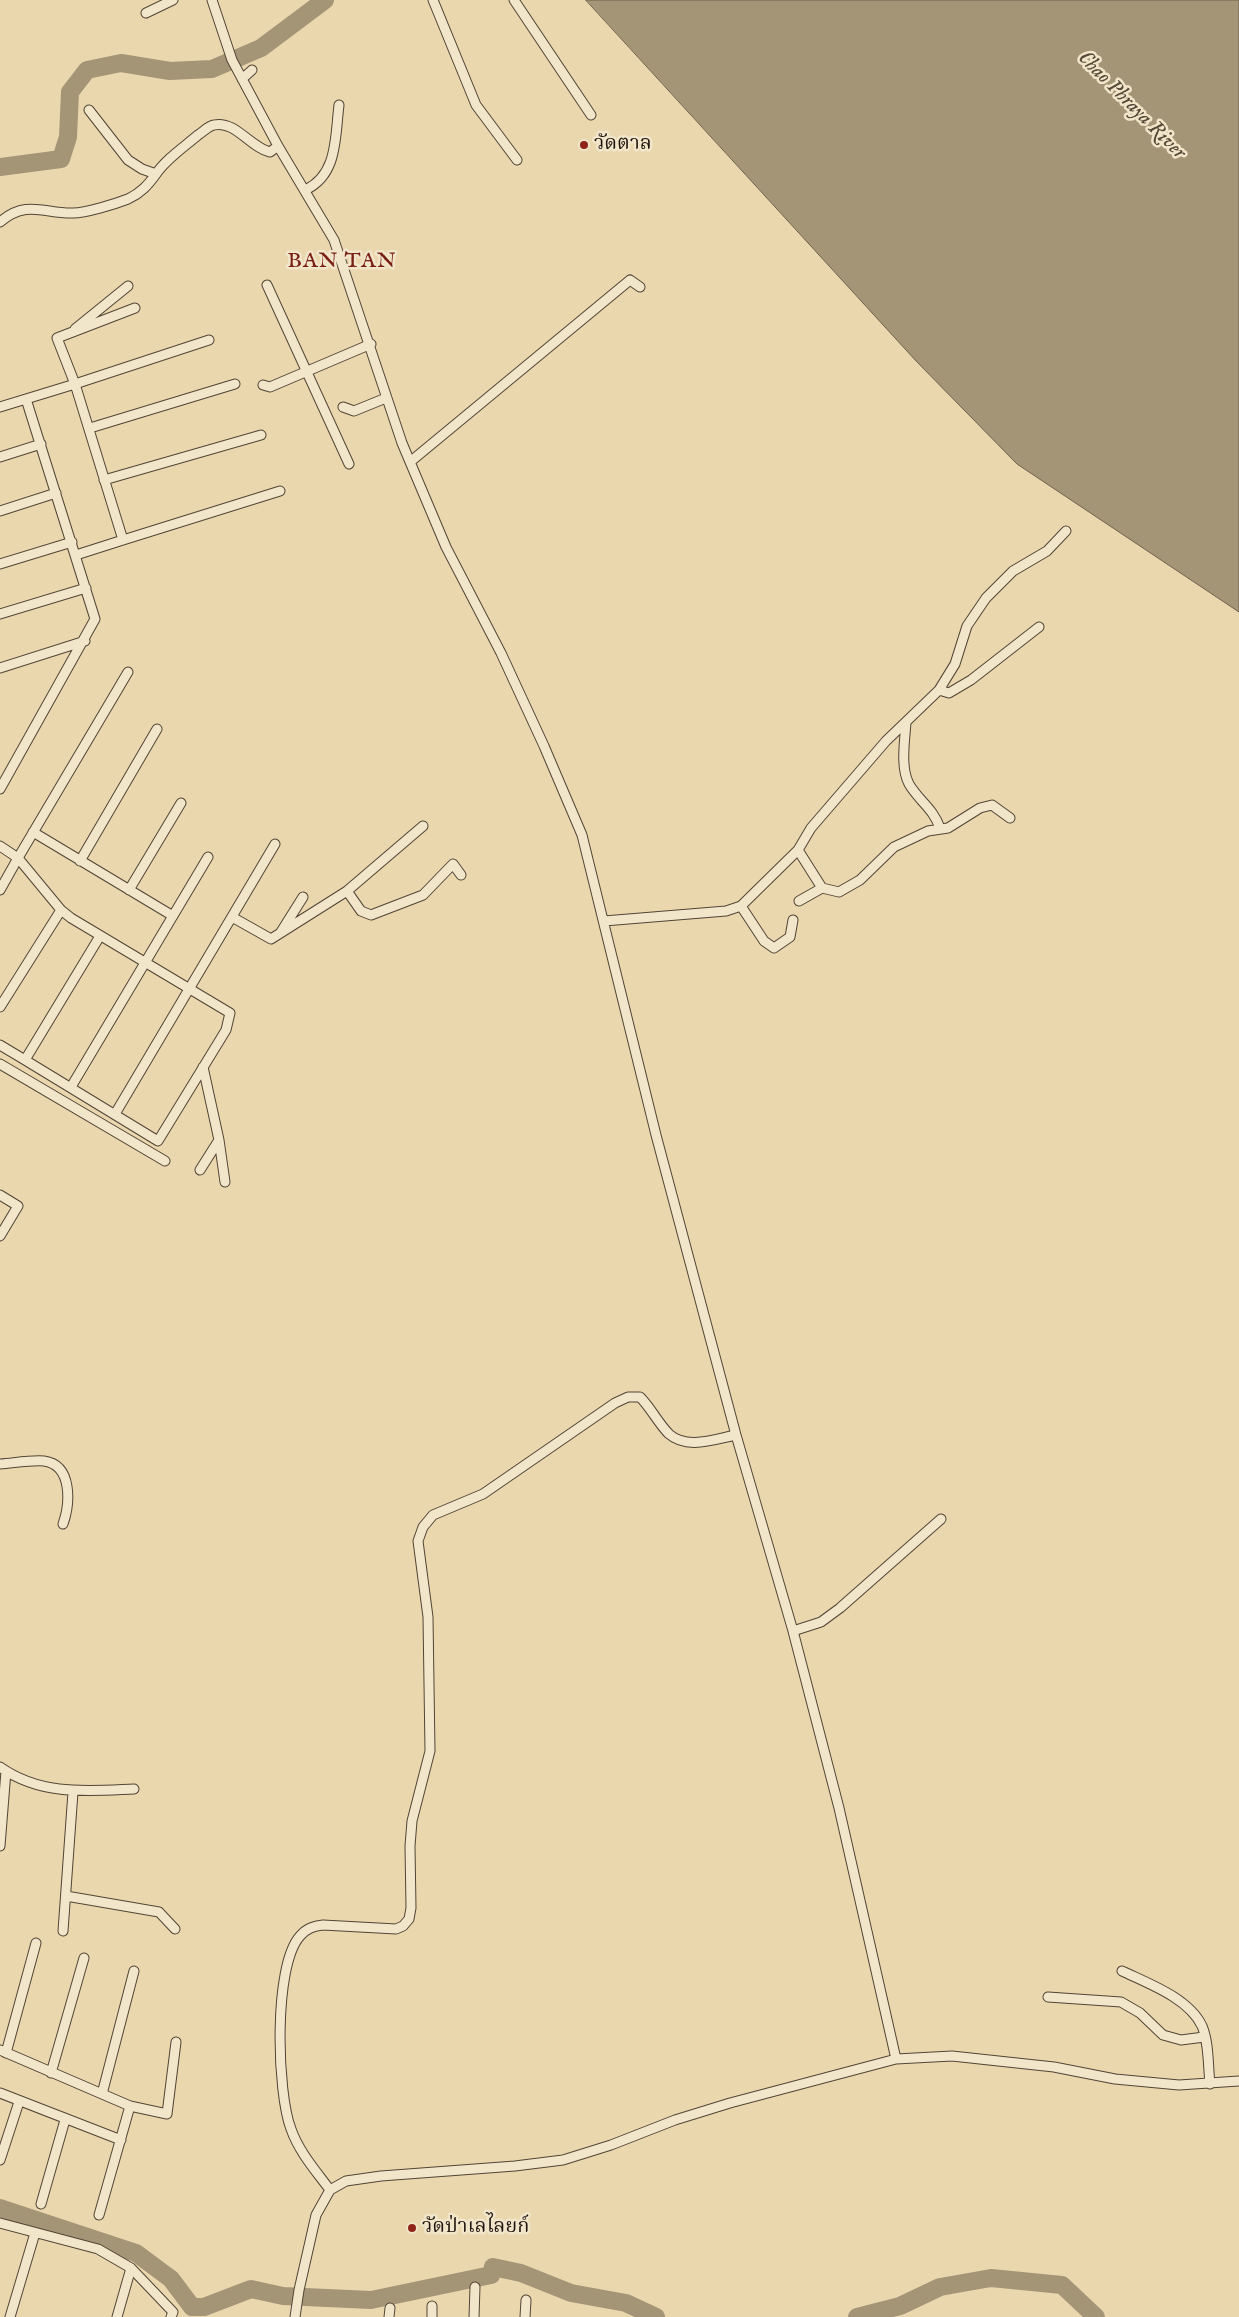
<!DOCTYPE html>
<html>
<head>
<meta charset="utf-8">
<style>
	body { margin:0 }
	canvas { display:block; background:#ead7ae }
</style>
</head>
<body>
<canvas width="1239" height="2317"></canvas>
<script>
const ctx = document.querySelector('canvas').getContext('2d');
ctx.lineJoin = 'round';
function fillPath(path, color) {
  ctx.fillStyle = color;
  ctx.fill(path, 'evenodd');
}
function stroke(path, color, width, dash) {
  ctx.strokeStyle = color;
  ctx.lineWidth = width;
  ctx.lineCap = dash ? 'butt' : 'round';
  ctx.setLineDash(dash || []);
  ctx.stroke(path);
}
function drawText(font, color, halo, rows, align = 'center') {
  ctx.font = font + ' "IM FELL English","Noto Serif Thai",serif';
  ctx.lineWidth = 5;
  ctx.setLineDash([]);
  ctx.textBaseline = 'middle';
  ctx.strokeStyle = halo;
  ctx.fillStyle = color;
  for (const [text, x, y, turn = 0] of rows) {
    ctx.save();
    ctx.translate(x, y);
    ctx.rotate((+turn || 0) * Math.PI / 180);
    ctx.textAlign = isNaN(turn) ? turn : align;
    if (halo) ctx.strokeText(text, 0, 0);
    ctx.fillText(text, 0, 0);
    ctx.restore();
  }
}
const water = new Path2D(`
	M586,0h653v612l-222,-148 -100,-102z`);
const river = new Path2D(`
	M0,167l61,-8 7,-22 2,-45 17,-22 34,-7 49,8 42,-2 49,-21 64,-48
	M0,2208l136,45 35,26 21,28h12l47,-18 32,7 88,4 120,-25 2,-8 28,6 50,20 55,10 30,14
	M857,2317l43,-11 40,-19 51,-9 71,7 34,32`);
const street = new Path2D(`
	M212,0l20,60 46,86 56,94 68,203 44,104 55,106 43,93 38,89 74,300 80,300 57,196 46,177 57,251
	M433,0l43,105 41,55
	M514,0l77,115
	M146,13l27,-13
	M242,79l10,-9
	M89,110l39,50 14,9 14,5
	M305,190c33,-15 30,-53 34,-85
	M0,222c27,-23 45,-8 73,-9 13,0 42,-9 55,-14 13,-6 20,-14 28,-25 10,-15 28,-27 42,-39 5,-3 10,-9 16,-10 21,-5 37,23 56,27l8,-6
	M267,285l82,179
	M135,308l-78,30 18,46 134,-44
	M75,329l53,-43
	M263,385l7,2 101,-43
	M26,399l49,-15 48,156 -47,15
	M0,407l26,-8 69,220 -95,170
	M343,407l11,4 32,-13
	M90,428l145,-44
	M0,457l41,-13
	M410,462l220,-182 10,7
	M104,480l157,-45
	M0,511l56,-18
	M123,540l157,-49
	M0,564l72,-22
	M0,614l86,-26
	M0,668l85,-27
	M939,690l10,3 22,-13 68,-53
	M906,722c-1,18 -6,45 3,62 10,17 24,24 31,44
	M33,832l140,84
	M0,846l18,12 110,-186
	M798,850l24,38 -23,13
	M80,861l77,-132
	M822,888l17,4 21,-12 34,-33 34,-16 20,-3 32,-20 12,-3 18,13
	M0,890l18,-32 43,52 10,8 159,95 -4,17 -68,111 -133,-81
	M129,890l52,-87
	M347,891l14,20 10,4 52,-20 30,-31 8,11
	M741,906l23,35 10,7 16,-11 3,-17
	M232,917l39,22 76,-48 76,-65
	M604,921l122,-10 15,-5 57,-56 13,-22 75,-87 53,-51 16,-26 12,-38 19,-28 27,-27 34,-20 19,-20
	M281,932l22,-35
	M0,1007l61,-97
	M0,1045l25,15 75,-124
	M0,1064l165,97
	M203,1067l16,73 6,42
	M71,1087l137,-230
	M115,1114l160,-270
	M200,1170l19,-30
	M0,1195l18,11 -18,30
	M0,1464c14,-1 30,-4 44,-3 29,4 26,43 19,63
	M793,1631l28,-9 19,-14 101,-89
	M0,1767c41,29 87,24 134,22
	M0,1846l6,-75
	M66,1896l93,16 16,17
	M63,1931l10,-139
	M1122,1971c25,12 67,27 80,55 7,16 6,40 8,58
	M1048,1997l73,5 19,11 23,22 18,5 23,-3
	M0,2050l130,56 37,8 9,-72
	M6,2053l30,-110
	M51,2073l33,-115
	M0,2093l121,47
	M102,2094l32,-123
	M0,2160l19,-58
	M330,2190c-14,-19 -31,-38 -39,-61 -14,-36 -18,-163 9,-193 7,-8 14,-10 23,-11l73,4 7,-3 6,-7 2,-11 -1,-62 2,-25 18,-70 -2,-134 -10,-76 5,-14 10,-12 50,-21 132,-91 13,-6h12c11,11 18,26 29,37 18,16 46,5 67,1
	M41,2204l24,-84
	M99,2215l31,-109
	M0,2223l98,26 33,19 42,44 -2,5
	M10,2317l25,-84
	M117,2317l14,-49
	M295,2317l4,-27 17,-75 14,-25 16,-9 35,-5 134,-10 48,-6 48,-15 64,-25 55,-17 166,-44 56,-3 102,11 61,12 64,6 60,-4
	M389,2317l1,-9
	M432,2317v-11
	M474,2317l1,-30
	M525,2317l1,-17`);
const markers = [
	[584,145,5,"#8f2418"],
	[412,2228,5,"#8f2418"]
];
const poiNames = [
	["วัดตาล",594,145],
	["วัดป่าเลไลยก์",422,2228]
];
const waterNames = [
	["Chao Phraya River",1131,106,45]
];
const quarterNames = [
	["BAN TAN",342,262]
];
fillPath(water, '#a59577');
stroke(water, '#6f614d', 1);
stroke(river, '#a59577', 18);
stroke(street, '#524535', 11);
stroke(street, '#f1e5ca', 9);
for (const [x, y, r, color] of markers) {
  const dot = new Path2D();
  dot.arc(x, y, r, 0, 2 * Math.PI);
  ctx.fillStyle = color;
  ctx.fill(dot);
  stroke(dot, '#f1e5ca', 2);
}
drawText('20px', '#1f140d', '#f1e5ca', poiNames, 'left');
drawText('italic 21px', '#554837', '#f1e5ca', waterNames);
ctx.letterSpacing = '1px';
drawText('22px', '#7a1f14', '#f1e5ca', quarterNames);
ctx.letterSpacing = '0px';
</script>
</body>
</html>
